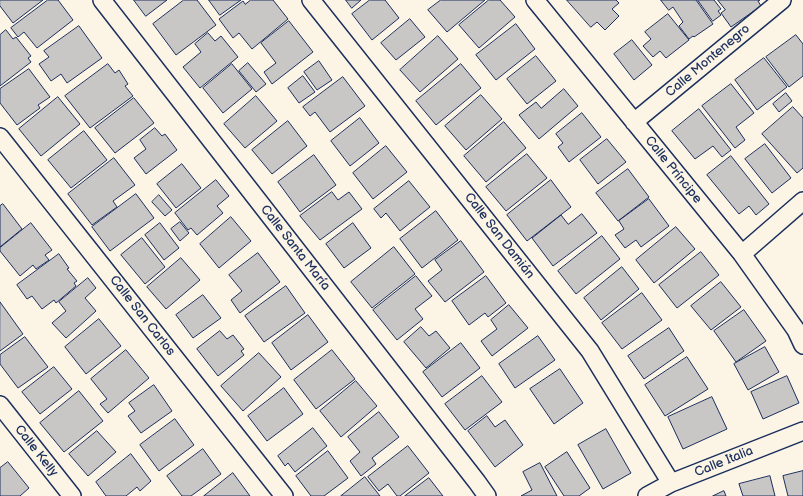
<!DOCTYPE html>
<html>
<head>
<meta charset="utf-8">
<style>
	body { margin:0 }
	canvas { display:block; background:#fcf5e5 }
</style>
</head>
<body>
<canvas width="803" height="496"></canvas>
<script>
const ctx = document.querySelector('canvas').getContext('2d');
ctx.lineJoin = 'round';
function fillPath(path, color) {
  ctx.fillStyle = color;
  ctx.fill(path, 'evenodd');
}
function stroke(path, color, width, dash) {
  ctx.strokeStyle = color;
  ctx.lineWidth = width;
  ctx.lineCap = dash ? 'butt' : 'round';
  ctx.setLineDash(dash || []);
  ctx.stroke(path);
}
function drawText(font, color, halo, rows, align = 'center') {
  ctx.font = font + ' "Balsamiq Sans",sans-serif';
  ctx.lineWidth = 3;
  ctx.setLineDash([]);
  ctx.textBaseline = 'middle';
  ctx.strokeStyle = halo;
  ctx.fillStyle = color;
  for (const [text, x, y, turn = 0] of rows) {
    ctx.save();
    ctx.translate(x, y);
    ctx.rotate((+turn || 0) * Math.PI / 180);
    ctx.textAlign = isNaN(turn) ? turn : align;
    if (halo) ctx.strokeText(text, 0, 0);
    ctx.fillText(text, 0, 0);
    ctx.restore();
  }
}
const building = new Path2D(`
	M0,0h43l-30,23 -13,-17z
	M48,0h10l15,20 -36,28 -13,-16 -6,5 -7,-9z
	M134,0h33l-21,16z
	M184,0h13l19,25 -40,30 -23,-31z
	M209,0h32l-21,15z
	M251,0h22l15,19 -36,30 -13,-16 -6,5 -14,-19 24,-18 2,3z
	M346,0h15l-9,8z
	M370,0h15l14,18 -27,22 -20,-26z
	M441,0h44l-38,32 -19,-22z
	M489,0h11l15,17 -36,31 -20,-23z
	M567,0h49l3,3 -7,6 7,7 -14,14 -8,-8 -6,5z
	M661,0h35l17,24 -19,13 -1,-1 -4,3 -10,-13 4,-4 -10,-15 -4,3z
	M698,0h16l7,9 -3,2 3,4 -8,6z
	M718,0h42l-2,1 3,5 -30,21 -10,-14 4,-3z
	M668,14l21,26 -23,18 -6,-7 -7,6 -10,-11 8,-7 -6,-7z
	M410,19l15,18 -29,23 -15,-17z
	M289,21l24,31 -41,32 -8,-12 12,-9 -15,-20z
	M516,24l19,25 -39,31 -20,-25z
	M79,26l23,32 -35,25 -6,-9 -10,7 -12,-17 10,-7 -5,-6z
	M6,30l7,9 3,-2 15,19 -3,2 3,4 -31,24v-51z
	M208,33l7,8 6,-5 17,21 -38,31 -17,-21 18,-15 -6,-8z
	M796,35l7,9v32l-14,11 -23,-30z
	M438,36l20,23 -38,33 -20,-22z
	M632,40l20,25 -18,15 -20,-26z
	M536,56l20,25 -29,23 -20,-25z
	M764,58l23,29 -30,23 -22,-30z
	M319,61l13,19 -15,10 -13,-18z
	M248,63l18,21 -10,8 -17,-21z
	M108,64l7,9 4,-3 9,14 -3,2 8,10 -43,32 -25,-32z
	M232,64l20,25 -29,24 -20,-25z
	M461,64l20,24 -45,37 -20,-24z
	M29,69l21,28 -12,8 2,3 -23,17 -17,-22v-14z
	M303,76l12,16 -16,11 -11,-15z
	M343,77l22,29 -35,26 -15,-20 -5,4 -7,-9z
	M731,84l23,29 -18,14 9,13 -10,8 -33,-42z
	M564,89l14,17 -39,33 -20,-24 17,-13 5,6z
	M786,93l6,8 -13,11 -6,-8z
	M481,95l21,24 -36,31 -21,-24z
	M256,96l21,25 -32,27 -21,-24z
	M58,97l22,27 -39,32 -22,-27z
	M134,98l20,25 -39,30 -20,-25z
	M793,107l10,11v50l-6,5 -35,-39z
	M699,109l32,41 -9,7 -9,-11 -18,13 -23,-28z
	M582,113l19,24 -32,25 -11,-15 5,-4 -7,-9z
	M360,118l19,25 -29,23 -19,-25z
	M288,121l19,25 -35,28 -20,-24z
	M504,122l22,26 -40,34 -22,-26z
	M155,128l7,8 3,-2 12,16 -31,24 -12,-16 12,-9 -6,-9z
	M84,131l23,29 -36,28 -23,-28z
	M607,139l19,23 -28,22 -18,-24z
	M765,144l26,34 -19,15 -27,-34z
	M386,146l21,26 -34,27 -20,-26z
	M527,154l20,24 -41,33 -20,-24z
	M314,155l22,30 -36,27 -22,-30z
	M731,156l38,48 -13,11 -7,-9 -10,8 -32,-39z
	M114,158l21,27 -22,16 4,6 -25,18 -24,-31z
	M182,164l19,24 -25,20 -19,-24z
	M628,169l21,28 -31,24 -22,-28z
	M216,180l13,16 -12,10 6,7 -26,22 -6,-7 -3,2 -13,-17z
	M551,180l20,27 -44,34 -20,-26z
	M409,181l21,26 -30,24 -14,-18 -5,5 -7,-9z
	M332,192l6,8 11,-8 13,17 -42,31 -20,-24z
	M136,194l18,24 -44,33 -18,-24z
	M159,195l13,15 -7,6 -13,-14z
	M649,199l20,27 -28,21 -5,-7 -11,8 -10,-13 9,-6 -5,-8z
	M3,204l19,25 -22,18v-41z
	M436,211l22,29 -36,28 -22,-29z
	M582,214l15,19 -44,33 -21,-28 29,-23 7,9z
	M231,217l20,24 -32,27 -19,-24z
	M180,222l9,11 -9,8 -9,-12z
	M31,223l21,27 -7,5 4,5 -13,9 -3,-4 -13,11 -20,-25v-3z
	M160,223l19,25 -15,12 -19,-25z
	M353,223l18,25 -27,20 -18,-24z
	M676,227l19,22 -41,34 -18,-23z
	M602,236l18,23 -44,35 -18,-23z
	M142,238l23,29 -20,17 -24,-29z
	M461,241l23,31 -39,30 -17,-21 14,-11 -7,-10z
	M394,247l21,27 -43,34 -21,-26z
	M701,252l18,23 -42,33 -18,-23z
	M258,253l22,29 -40,31 -9,-13 11,-9 -13,-16z
	M59,254l10,14 -2,1 10,12 -3,2 2,3 -20,17 -2,-3 -12,9 -10,-13 -5,3 -10,-14z
	M181,258l19,22 -34,29 -19,-22z
	M622,267l17,22 -38,31 -17,-22z
	M416,276l16,20 -17,13 8,10 -26,21 -24,-30z
	M486,276l20,27 -18,14 -3,-4 -16,12 -17,-24z
	M88,278l8,10 -11,10 11,13 -30,27 -14,-15 14,-12 -7,-9z
	M721,282l20,25 -30,23 -20,-24z
	M286,286l19,27 -41,29 -19,-26z
	M642,293l20,27 -40,29 -20,-26z
	M203,295l18,23 -28,20 -17,-23z
	M0,302l23,32 -23,17z
	M509,305l19,23 -36,28 -11,-15 16,-12 -6,-9z
	M744,310l22,31 -30,21 -22,-31z
	M308,315l20,27 -37,28 -19,-27z
	M99,319l22,27 -35,28 -21,-27z
	M421,327l8,9 7,-5 14,17 -24,20 -22,-26z
	M669,328l15,23 -40,28 -16,-23z
	M220,331l7,8 6,-4 11,14 -3,2 3,4 -26,21 -21,-27z
	M538,336l17,24 -40,28 -16,-24z
	M25,337l23,30 -30,21 -18,-24v-9z
	M461,343l19,25 -38,29 -19,-25z
	M765,347l14,25 -31,18 -14,-26z
	M126,350l23,28 -41,35 -8,-9 7,-5 -16,-20z
	M332,350l23,29 -39,30 -22,-29z
	M259,353l22,24 -38,34 -22,-25z
	M687,357l21,32 -43,27 -20,-31z
	M54,367l18,22 -32,25 -18,-22z
	M560,369l23,34 -29,21 -24,-35z
	M482,376l20,26 -37,28 -20,-26z
	M787,376l12,27 -36,16 -12,-27z
	M356,381l21,25 -36,31 -21,-26z
	M154,385l18,26 -31,22 -13,-17 7,-5 -6,-8z
	M284,388l19,26 -36,27 -19,-25z
	M79,391l24,30 -39,31 -24,-29z
	M712,397l15,32 -44,20 -15,-32z
	M379,412l20,25 -27,21 4,6 -15,12 -11,-15 10,-9 -12,-15z
	M487,416l8,11 10,-7 18,25 -28,22 -27,-36z
	M175,419l19,26 -35,26 -19,-26z
	M313,428l14,18 -32,26 -7,-9 -3,3 -7,-10z
	M606,429l25,44 -28,16 -25,-44z
	M97,431l19,21 -28,24 -19,-22z
	M408,446l21,27 -29,23h-3l-9,-12 -9,7 -11,-14z
	M203,449l18,25 -30,22h-9l-15,-20z
	M328,451l20,27 -24,18h-13l-15,-20z
	M567,452l23,36 -11,8h-15l-19,-29z
	M131,454l20,27 -11,10 -3,-4 -11,9h-20l-10,-14z
	M8,462l21,26 -9,8h-20v-28z
	M540,463l17,33h-36l11,-6 -9,-18z
	M803,471v25h-15l-5,-20z
	M233,473l17,23h-46z
	M770,476l5,20h-32l-4,-12z
	M365,477l15,19h-39z
	M429,478l14,18h-38z
	M724,491l2,5h-13z`);
const minor = new Path2D(`
	M102,0l375,482 10,14
	M311,0l279,351 81,132
	M535,0l207,254 54,76 7,15
	M634,122l148,-122
	M0,137l284,359
	M742,254l61,-53
	M0,405l72,91
	M647,496l24,-13 132,-52`);
const streetNames = [
	["Calle Montenegro",708,61,-40],
	["Calle Príncipe",673,170,51],
	["Calle San Damián",499,236,52],
	["Calle Santa María",295,248,52],
	["Calle San Carlos",142,316,52],
	["Calle Kelly",36,451,52],
	["Calle Italia",724,462,-22]
];
fillPath(building, '#c8c7c6');
stroke(building, '#1b2f5e', 1);
stroke(minor, '#1b2f5e', 20);
stroke(minor, '#fcf5e5', 17);
drawText('13px', '#1b2f5e', '#fcf5e5', streetNames);
</script>
</body>
</html>
